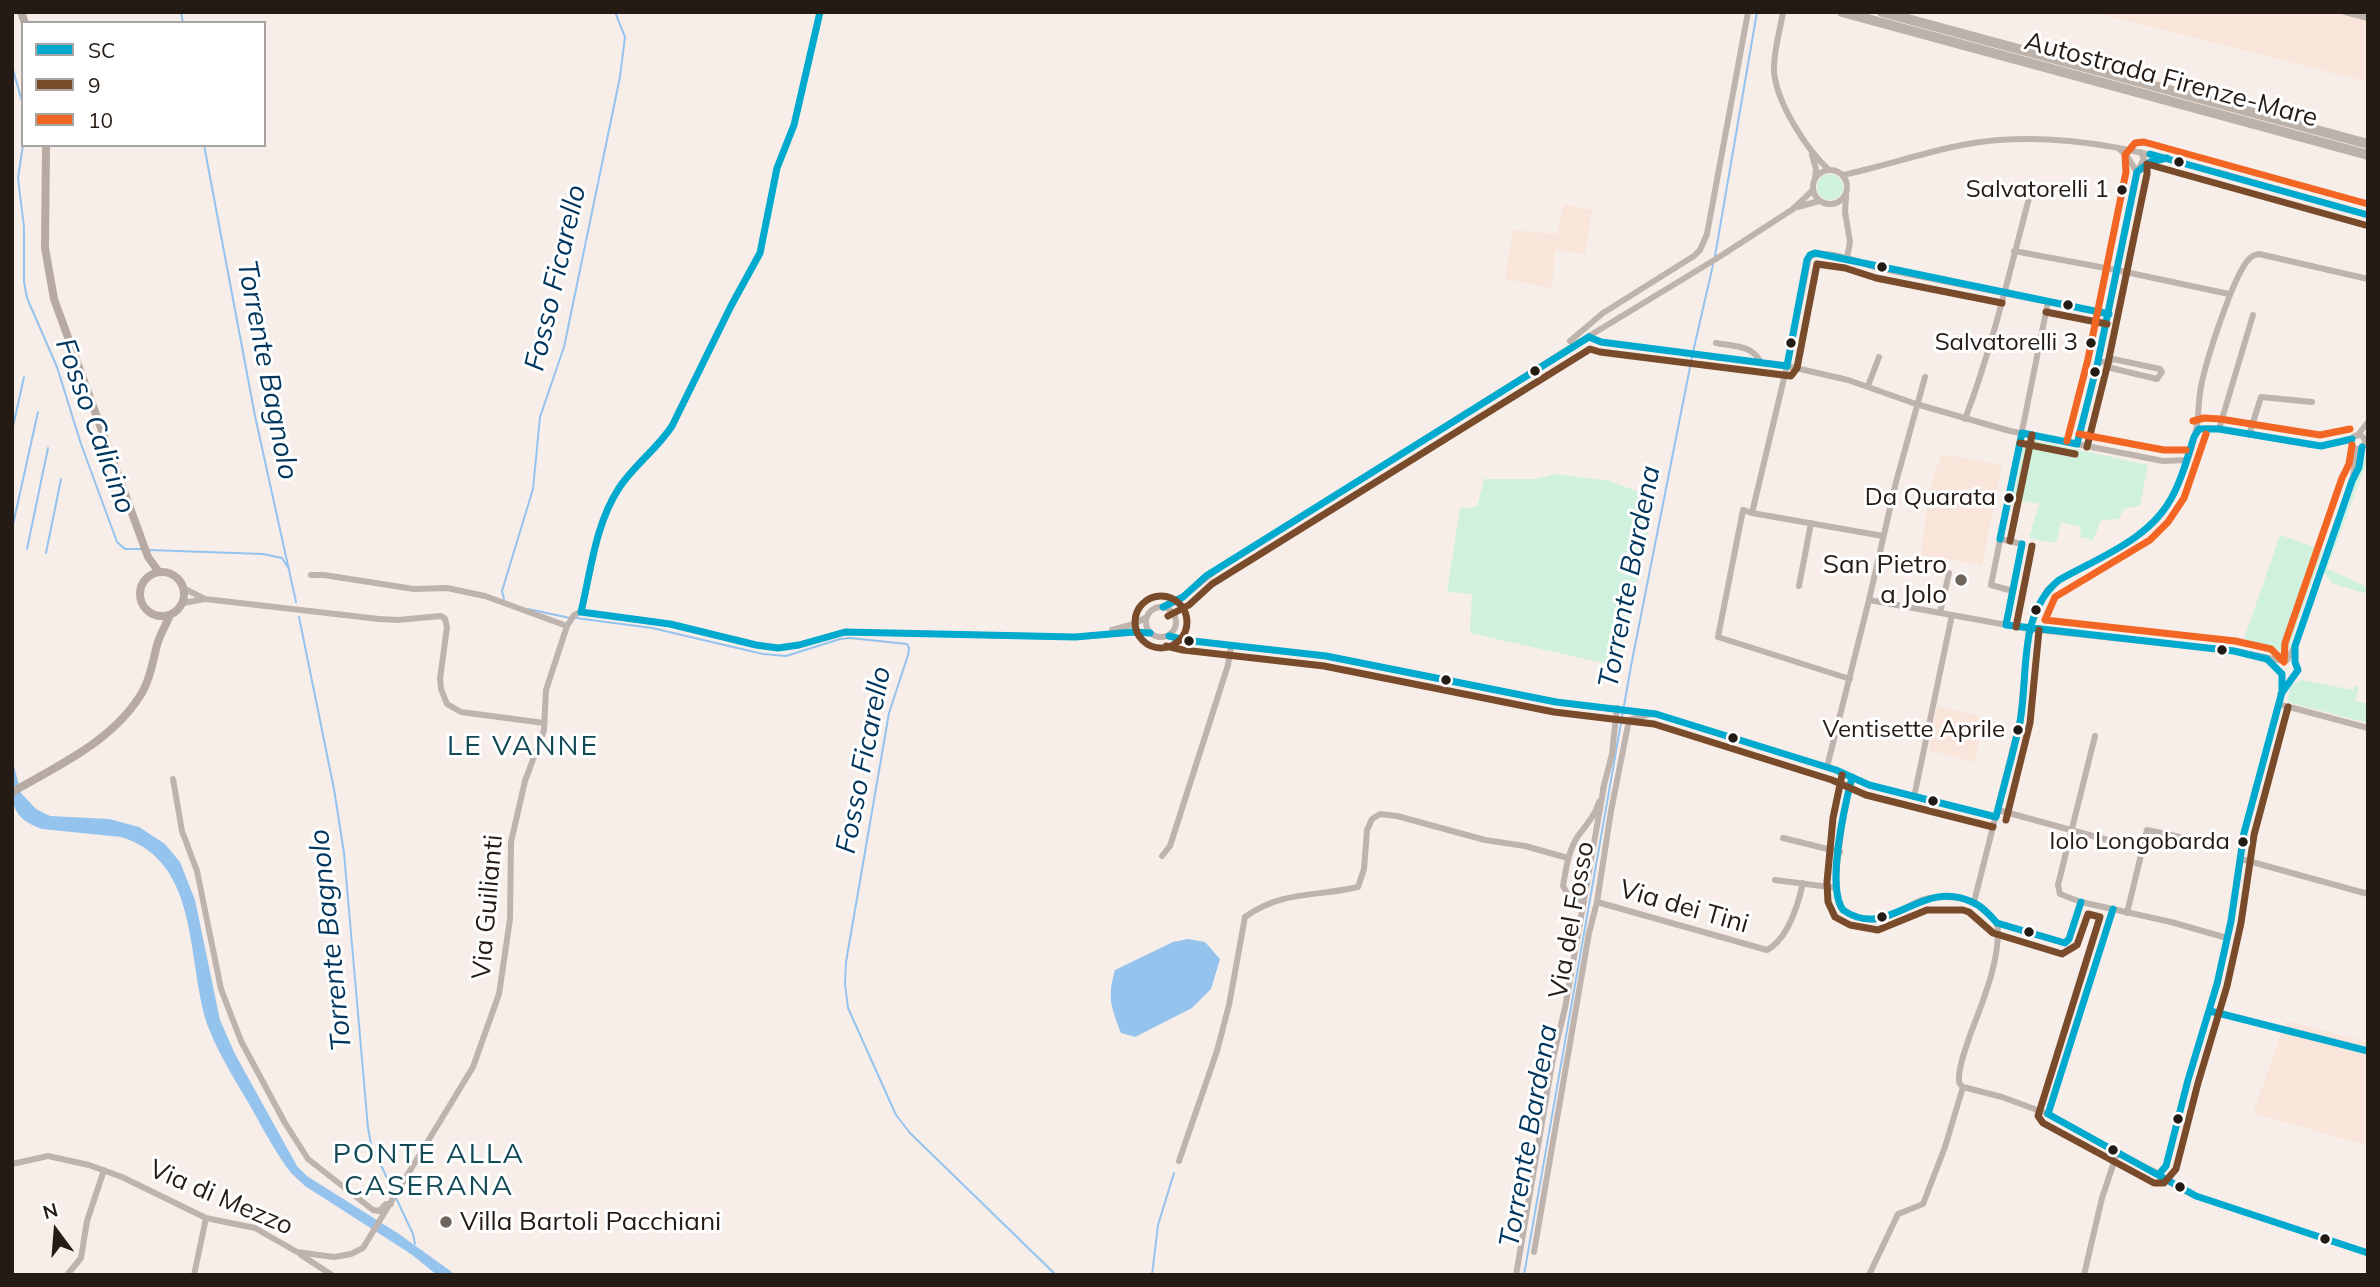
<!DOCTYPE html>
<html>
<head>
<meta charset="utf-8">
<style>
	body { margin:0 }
	#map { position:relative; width:2380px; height:1287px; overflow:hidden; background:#f7eee9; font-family:Mulish,sans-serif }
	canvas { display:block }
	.frame { position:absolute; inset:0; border:14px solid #251b15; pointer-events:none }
	.legend { position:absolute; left:21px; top:21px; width:245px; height:126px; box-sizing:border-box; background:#fff; border:2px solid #a8a4a1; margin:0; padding:9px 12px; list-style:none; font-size:21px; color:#251b15 }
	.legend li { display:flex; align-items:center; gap:14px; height:35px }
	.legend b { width:35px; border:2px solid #a8a4a1 }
	.north { position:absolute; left:21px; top:1196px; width:70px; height:70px; -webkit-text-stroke:5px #fff; paint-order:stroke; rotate:344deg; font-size:19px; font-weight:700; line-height:28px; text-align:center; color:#251b15 }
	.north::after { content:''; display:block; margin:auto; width:24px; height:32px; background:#251b15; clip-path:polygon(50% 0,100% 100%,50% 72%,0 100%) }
</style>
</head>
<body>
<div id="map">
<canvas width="2380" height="1287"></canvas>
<div class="frame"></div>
<ul class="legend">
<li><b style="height:9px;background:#00a9ce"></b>SC</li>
<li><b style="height:9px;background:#7a4b2a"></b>9</li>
<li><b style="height:9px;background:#f26522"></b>10</li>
</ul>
<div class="north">N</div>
</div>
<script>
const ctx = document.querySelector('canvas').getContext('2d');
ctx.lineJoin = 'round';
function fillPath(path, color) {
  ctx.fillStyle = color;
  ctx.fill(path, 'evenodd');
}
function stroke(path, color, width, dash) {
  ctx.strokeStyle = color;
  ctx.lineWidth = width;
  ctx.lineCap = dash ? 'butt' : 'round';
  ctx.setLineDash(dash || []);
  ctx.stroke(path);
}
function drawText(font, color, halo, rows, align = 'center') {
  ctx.font = font + ' Mulish,sans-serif';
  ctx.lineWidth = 6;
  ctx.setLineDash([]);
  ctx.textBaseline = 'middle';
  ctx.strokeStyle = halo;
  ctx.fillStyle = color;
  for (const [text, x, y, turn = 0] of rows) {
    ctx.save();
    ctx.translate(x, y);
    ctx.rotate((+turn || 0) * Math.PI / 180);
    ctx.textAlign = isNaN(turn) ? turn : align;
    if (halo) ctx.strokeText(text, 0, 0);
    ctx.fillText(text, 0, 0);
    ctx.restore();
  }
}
const built = new Path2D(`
	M2092,12h276v70z
	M1564,204l28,6 -7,44 -30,-4 -3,38 -47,-9 8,-49 44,4z
	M1941,454l61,11 -20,100 -61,-10 8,-62z
	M1937,706l46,11 -8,45 -46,-12z
	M2286,1021l82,21v104l-115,-33z`);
const green = new Path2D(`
	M1817 187a13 13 0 1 1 26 0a13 13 0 1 1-26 0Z
	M2029,439l119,26 -8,41 -17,3 -4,10 -18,1 -8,20 -13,-3 1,-10 -20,-5 -5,21 -27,-5 10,-34 -26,-5 11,-57z
	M2368,450v8l-41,111 41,18v7l-35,-10 -10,-13z
	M1554,474l55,7 47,17 -39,168 -147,-33 2,-39 -25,-2 13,-84 17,-1 7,-28h51z
	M2280,535l43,15 -36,103 -43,-14z
	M2301,680l52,10 2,-4 4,1 -4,14 13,3v19l-81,-21 3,-16z`);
const water = new Path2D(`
	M12,758l9,35 15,16 14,7 59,3 30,8 26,17 15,18 15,38 25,120 15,34 62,112 10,10 92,58 57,41h-19l-26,-21 -106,-68 -14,-13c-15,-20 -27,-42 -39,-64 -15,-26 -32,-52 -43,-80 -24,-64 -6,-167 -88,-192l-79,-8c-38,-12 -30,-39 -30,-71z
	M1188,939l17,3 15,17 -9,30 -19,19 -57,29 -14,-4c-10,-26 -14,-36 -6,-63l58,-28z`);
const stream = new Path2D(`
	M181,12l2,11
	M12,66l11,39
	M23,145l-5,33 6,49v55l3,16 30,69 24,77 36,98 8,7h18
	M204,145l51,271 41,186
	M1715,256l42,-244
	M1693,352l20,-87
	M12,431l12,-54
	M12,529l26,-117
	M27,549l21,-101
	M149,550l114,4 19,4 7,11
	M46,553l15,-74
	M504,599l-2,-8 31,-102 7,-72 24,-70 56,-270 5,-40 -10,-25
	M528,609l42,9
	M299,617l35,172 10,64 24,275 3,16 23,49
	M576,618l76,10 111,26 23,2 54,-17 10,-1 57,6 2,4 -1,7 -19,58 -43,249 -1,22 3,24 48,107 14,18 146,142
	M396,1198l17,36 2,10
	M1152,1275l6,-50 16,-52
	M1524,1275l107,-609 61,-309`);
const minor = new Path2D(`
	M1783,12c-3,19 -10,41 -9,60 3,31 32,77 55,98
	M2345,12l23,6
	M2118,148l8,7 11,17
	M1812,155l4,14 -1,9
	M1813 187a17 17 0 1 1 34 0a17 17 0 1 1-34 0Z
	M2138,171l12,-9 16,-4
	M1843,175c53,-11 102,-31 156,-35 78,-6 150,13 225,34 48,14 96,27 144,41
	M1846,196l-1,16 5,30 -3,16
	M1798,207l21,-6
	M2014,251l102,19 113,24
	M1570,341l33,-28 91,-57 6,-6 7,-16 41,-222
	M1716,343c16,3 36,2 44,18
	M1683,353l104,13 61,14 68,24 94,27 153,30 23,-1
	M2098,361l10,2 3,5 46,11 5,-7 -2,-3 -47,-10 -5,4
	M1868,386l11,-29
	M1965,419c29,-76 46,-154 67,-232
	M2219,429l34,-114
	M2196,431l9,-3 14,1 92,16 10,1 31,-7
	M2249,435l12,-38 51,5
	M2351 442a7 7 0 1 1 14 0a7 7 0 1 1-14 0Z
	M2357,436l11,-14
	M2077,444l21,-83 39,-189 7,-13 -3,-7
	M2358,470l4,-23
	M1752,513l131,23
	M2000,539l22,5 -16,81
	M311,575h13l90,14 33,-1 38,8 82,30
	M1799,586l12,-63
	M183,588l22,11
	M2013,591l-22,-6 57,-283
	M1869,600l160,29 205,22 50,10
	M183,603l22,-4 174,20 19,1 43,-4 4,3 2,8 -7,52 1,10 6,15 14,8 83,11
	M1146 622a15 15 0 1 1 30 0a15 15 0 1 1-30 0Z
	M1163,607c23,-8 39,-28 60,-41l353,-222 140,-85 77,-50 20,-19
	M581,612c11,-41 14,-87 38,-124 16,-24 39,-38 53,-62l59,-120 29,-53 17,-85 17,-43 26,-113
	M581,612l89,12 86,21 22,3 21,-3 46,-13 230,5 59,-5 16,1
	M1940,613l9,-40
	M1112,630l22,-6 13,-7
	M1169,636l15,4 142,16 230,46 100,12 180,56 33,15 127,32
	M2287,660l8,-14 57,-165 4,-22 -3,-12
	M1850,679l-132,-42 25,-127 9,3 35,-147 22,-109c13,-10 52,6 69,11l231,46
	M2283,690l15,-20 -3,-8v-14
	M2278,704l90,24
	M2095,736l-37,149 2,9 21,8 90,20 56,16
	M1827,767l42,-167 27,-118 29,-105
	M1852,777c-6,24 -23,109 -12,129 6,10 28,15 40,13 13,-3 27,-12 39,-18 13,-6 41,-5 54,1 9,5 17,14 24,21
	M173,779l9,52 15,40 24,118 20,52 44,82 23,36 65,51 6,1 7,-7h5
	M1603,789l9,-35 5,-46
	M1914,797l38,-182
	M1998,810l113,31
	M1783,838l57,14
	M1162,856l8,-10 58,-181 3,-19
	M2241,859l127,35
	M1775,880l62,8
	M1584,902l-17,-9 -4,-7c3,-17 5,-35 15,-50 8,-11 17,-20 21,-34
	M1597,902l170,48c21,-11 31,-45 36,-67
	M1974,902l46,-182 9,-91 18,-39 12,-10c31,-17 83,-39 103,-67 15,-21 29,-57 34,-83 3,-12 2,-25 4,-37 3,-24 34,-121 50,-135 3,-3 5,-3 9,-4l109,25
	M2127,913l20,-83 52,11
	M1997,923l68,20 4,-4 12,-37
	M2210,1011l158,40
	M1963,1087l39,10 46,17 69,39 42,21 18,13 19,9 172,57
	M1963,1087c-4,-4 -4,-3 -4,-9 0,-14 7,-30 11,-43 12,-31 32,-79 27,-112
	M2048,1114l65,-205
	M1179,1161l38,-110 12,-46 16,-88c37,-27 72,-20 113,-30l6,-18 3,-39 5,-11 8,-5 17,2 88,24 40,6 43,12
	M12,1164l36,-8 41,9 33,12 84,41 49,10 42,24 37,5 17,-3 12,-6 110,-181 26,-73 11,-75 1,-77 14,-61 19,-51 2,-40 21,-64 7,-11 7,-3
	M2159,1174l7,-8 22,-86 29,-96 14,-63 13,-88 38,-141v-18l-15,-15
	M1534,1252l55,-319 8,-31 14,-91 18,-91 21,-6
	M301,1255l31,20
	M67,1275l14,-17 6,-37 17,-51
	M194,1275l12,-57
	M1516,1275l37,-217 12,-50 39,-222
	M1869,1275l29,-61 25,-10 22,-57 18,-60
	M2084,1275l18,-77 15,-45`);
const major = new Path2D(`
	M21,12l4,11
	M46,145l-1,103 9,51 94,258 11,15
	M140 594a22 22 0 1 1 44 0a22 22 0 1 1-44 0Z
	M12,792c47,-27 103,-52 131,-101 8,-15 10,-31 14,-46 3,-11 9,-20 13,-30`);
const highway = new Path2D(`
	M1842,12l526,143
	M1882,12l486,132`);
const bus1 = new Path2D(`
	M2150,154l218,61
	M1589,337l12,5 186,24
	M1787,366l20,-106 3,-5 5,-2 294,61
	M2022,433l55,11
	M2077,444l21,-83 39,-189 13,-10 17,-4
	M2000,539l22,-106
	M1163,607l20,-10 23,-21 383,-239
	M581,612c10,-42 14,-87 38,-124 15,-23 38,-39 53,-62l59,-120 29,-53 17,-85 17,-43 26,-113
	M581,612l89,12 86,21 22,3 21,-3 46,-13 230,5 59,-5 16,1
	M2006,625l228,26 33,8 15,15v18l-38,141 -13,88 -14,63 -29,96 -22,86 -7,8
	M2006,625l16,-81
	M1169,636l15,4 142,16 230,46 100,12 180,56 33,15 127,32
	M2281,694l17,-24 -3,-8v-16l57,-165 7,-14 3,-20
	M1852,777c-7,28 -26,109 -9,133 46,32 77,-33 129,-8 10,4 18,13 25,21
	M1996,817c8,-32 17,-63 24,-95 9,-48 -3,-107 39,-142 41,-23 94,-42 115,-87 9,-17 14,-38 20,-56l5,-8h20l102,17 31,-7
	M1997,923l68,20 4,-4 12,-37
	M2210,1011l158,40
	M2048,1114l148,82 172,57
	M2048,1114l65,-205`);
const bus2 = new Path2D(`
	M2046,312l61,12
	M2020,443l55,11
	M2087,447l21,-84 39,-189v-10l218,61
	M2010,541l22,-106
	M1135 622a26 26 0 1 1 52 0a26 26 0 1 1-52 0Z
	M1168,616l21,-11 23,-21 378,-235 10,3 191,24 6,-8 20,-104 28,4 31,10 126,25
	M2016,627l16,-81
	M1166,646l17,4 141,16 230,46 100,12 178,56 34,15 127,32
	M1842,775l-9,43 -6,64 1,20 7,15 15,8 28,5 49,-20h36l6,2 24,21 69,21 15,-9 11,-31 12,3 -62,199 5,7 111,60h10l12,-14 22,-86 29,-97 14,-63 13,-88 34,-128
	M2006,820l24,-97 9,-93`);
const bus3 = new Path2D(`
	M2193,421l11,-3 16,1 100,16 30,-6
	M2079,434l85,16h22
	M2206,434l-22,64 -16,24 -18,18 -95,57 -10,23 190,21 36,8 13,13 1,-19 57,-165 7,-14 3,-19
	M2067,441l21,-82 38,-187 -1,-17 10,-12 9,-1 224,62`);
const markers = [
	[2179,162,6,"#251b15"],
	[2122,190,6,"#251b15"],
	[1882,267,6,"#251b15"],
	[2068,305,6,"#251b15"],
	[1791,343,6,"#251b15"],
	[2091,343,6,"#251b15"],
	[1535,371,6,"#251b15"],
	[2095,372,6,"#251b15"],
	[2009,498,6,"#251b15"],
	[1961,580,7,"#6e655f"],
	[2036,610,6,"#251b15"],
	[1189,641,6,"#251b15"],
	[2222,650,6,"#251b15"],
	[1446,680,6,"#251b15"],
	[2018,730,6,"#251b15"],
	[1733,738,6,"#251b15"],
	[1933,801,6,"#251b15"],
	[2243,842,6,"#251b15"],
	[1882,917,6,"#251b15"],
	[2029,932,6,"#251b15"],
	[2178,1119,6,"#251b15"],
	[2113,1150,6,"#251b15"],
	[2180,1187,6,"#251b15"],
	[446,1222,7,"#6e655f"],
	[2325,1239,6,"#251b15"]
];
const busNames = [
	["Salvatorelli 1",2109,190],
	["Salvatorelli 3",2078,343],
	["Da Quarata",1996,498],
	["Ventisette Aprile",2005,730],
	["Iolo Longobarda",2230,842]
];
const streetNames = [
	["Autostrada Firenze-Mare",2171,80,15],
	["Via Guilianti",488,907,-85],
	["Via dei Tini",1684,907,16],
	["Via del Fosso",1572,920,-80],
	["Via di Mezzo",221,1198,23]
];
const poiNames = [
	["San Pietro",1947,565],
	["a Jolo",1947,595],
	["Villa Bartoli Pacchiani",460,1222,"left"]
];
const waterNames = [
	["Fosso Ficarello",556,278,-77],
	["Torrente Bagnolo",267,370,79],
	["Fosso Calicino",95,426,70],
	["Torrente Bardena",1630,577,-79],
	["Fosso Ficarello",864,760,-79],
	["Torrente Bagnolo",331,940,-96],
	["Torrente Bardena",1529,1136,-80]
];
const neighbourhoodNames = [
	["LE VANNE",523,747],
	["PONTE ALLA",429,1155],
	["CASERANA",429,1187]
];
fillPath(built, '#f9e5da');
fillPath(green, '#d0f1dd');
fillPath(water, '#94c3ee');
stroke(stream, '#94c3ee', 2);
stroke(minor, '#beb3ad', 6);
stroke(major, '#b6aaa2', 8);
stroke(highway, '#bcb2a9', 10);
stroke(bus1, '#00a9ce', 7);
stroke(bus2, '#7a4b2a', 7);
stroke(bus3, '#f26522', 7);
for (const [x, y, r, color] of markers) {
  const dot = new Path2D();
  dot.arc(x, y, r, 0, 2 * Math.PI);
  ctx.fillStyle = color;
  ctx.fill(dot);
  stroke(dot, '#fff', 2.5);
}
drawText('24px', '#251b15', '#fff', busNames, 'right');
drawText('26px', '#251b15', '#fff', streetNames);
drawText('26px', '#251b15', '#fff', poiNames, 'right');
drawText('italic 28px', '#00365e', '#fff', waterNames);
ctx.letterSpacing = '2px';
drawText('28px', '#134a58', '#fff', neighbourhoodNames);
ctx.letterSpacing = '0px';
</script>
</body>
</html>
